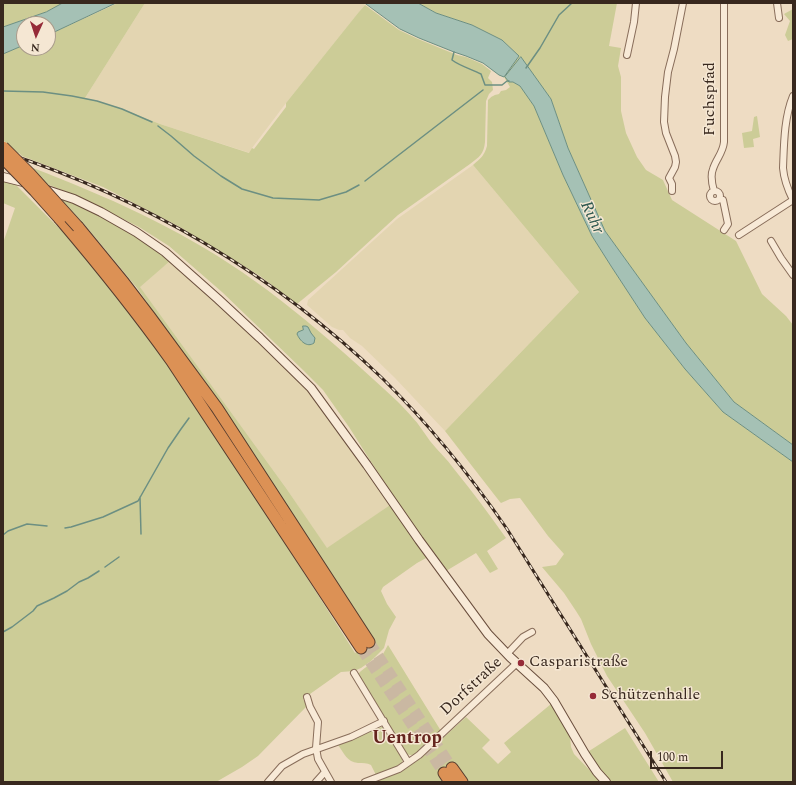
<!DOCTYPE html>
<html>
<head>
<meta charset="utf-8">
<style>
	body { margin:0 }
	#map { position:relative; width:796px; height:785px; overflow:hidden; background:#eedcc3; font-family:Spectral,serif }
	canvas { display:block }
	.frame { position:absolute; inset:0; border:4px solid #38281e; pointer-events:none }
	.north { position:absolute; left:16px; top:16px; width:40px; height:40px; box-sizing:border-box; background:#f5e7d3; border:1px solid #a99b8b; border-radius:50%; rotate:183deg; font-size:11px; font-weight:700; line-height:16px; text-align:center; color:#38281e }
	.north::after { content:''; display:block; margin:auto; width:14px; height:18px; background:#962b38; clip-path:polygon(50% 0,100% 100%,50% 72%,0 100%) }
	.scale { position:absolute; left:650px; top:751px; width:73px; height:18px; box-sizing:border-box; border:2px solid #38281e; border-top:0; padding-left:5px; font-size:12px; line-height:14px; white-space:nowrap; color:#38281e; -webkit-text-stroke:3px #f5e7d3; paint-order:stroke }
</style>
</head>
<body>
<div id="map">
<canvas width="796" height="785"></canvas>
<div class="frame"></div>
<div class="north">N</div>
<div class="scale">100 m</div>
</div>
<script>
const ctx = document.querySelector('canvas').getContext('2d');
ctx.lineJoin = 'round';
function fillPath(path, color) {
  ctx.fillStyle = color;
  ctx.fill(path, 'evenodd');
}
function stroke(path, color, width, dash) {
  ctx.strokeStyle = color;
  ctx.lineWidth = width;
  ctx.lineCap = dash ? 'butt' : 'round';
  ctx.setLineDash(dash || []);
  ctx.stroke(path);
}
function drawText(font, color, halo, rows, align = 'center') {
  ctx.font = font + ' Spectral,serif';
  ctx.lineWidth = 3;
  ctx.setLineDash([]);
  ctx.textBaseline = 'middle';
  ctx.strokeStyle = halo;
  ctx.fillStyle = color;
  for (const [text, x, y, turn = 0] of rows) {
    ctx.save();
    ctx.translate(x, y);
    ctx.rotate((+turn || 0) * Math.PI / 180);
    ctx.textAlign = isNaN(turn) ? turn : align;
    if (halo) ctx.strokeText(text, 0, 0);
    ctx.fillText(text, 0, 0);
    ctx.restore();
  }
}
const farmland = new Path2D(`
	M145,3h218l2,2 -7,8 -72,90 -34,45 -2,5 -90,-29 -42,-17 -33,-9z
	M473,165l106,127 -134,139 -50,-53 -33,-32 -12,-8 -7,-8h-4l-7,-3 -25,-22 1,-5 89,-81z
	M170,261l88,79 62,63 70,102 -63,44 -41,-61 -147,-202z`);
const green = new Path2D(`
	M3,3h60l-17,9 -43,15z
	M118,3h27l-60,95 33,9 42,17 89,29 3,-5 2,1 32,-42v-4l72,-90 7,-8 34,25 19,9 39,16 9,2 16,7 9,7 -3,7 4,4 1,8 -4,4 -3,7 -1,41c-1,12 -6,15 -15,22l-72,51 -62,57 -39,32 -37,-28 -80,-49 -77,-40 -81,-31 -3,-3h-1l-15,-13v-86l21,-9v3h24v-13z
	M418,3h199l-8,43 12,2 -3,18 3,11v34l5,22 11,24 9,13 17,10 9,20 64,41 26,53 24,22 7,9v120l-59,-43 -48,-59 -81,-112 -37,-83 -17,-49 -31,-42 -7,25 7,4 14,20 29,69 29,61 19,30 34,52 40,51 38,43 70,50v320h-120l-28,-49 -38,-57 -16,-32 -10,-25 -5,-8 -12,-18 -22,-26 14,-2 8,-11 -16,-18 -28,-38 -10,1 -9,4 -1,-1 -28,-36 -27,-35 134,-139 -106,-127c8,-7 11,-9 14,-19l1,-46c4,-4 6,-5 11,-6l2,-3 5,-1 4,-3 -6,-10 15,-21 -17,-16 -30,-15 -36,-12z
	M793,9v30l-5,2 -3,-6 5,-14 -6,-7z
	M757,116l3,21 -7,2 1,8 -10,1 -2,-15 10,-2 2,-14z
	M33,168c73,28 145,60 209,104 35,24 68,51 101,80 18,16 36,32 54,49 5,5 10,10 15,16 7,7 12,16 18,24 8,10 17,18 24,28 18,22 35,45 52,69l-19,13 11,18 -8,4 -14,-20 -30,18 -37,-52 -34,-51 -26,-41 -26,-37 -20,-20 -81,-78 -53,-46 -30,-19 -62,-31 -30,-12z
	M3,181l12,3 61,61 51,63 75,105 153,240 20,-13 -55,-82 -105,-159 -78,-111 -52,-63 -26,-28 13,5 50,25 22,14 26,20 -30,26 146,201 41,60 63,-43 38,52 -11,6 -34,24 -2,4 6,13 9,13 -7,13 -5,18 -13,13 -10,7 -7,3 -13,1 -31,22 -4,1 -3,5 2,1 2,5 -49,50 -16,11 -26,15h-213v-542h1l11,-32 -12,-5z
	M388,645l53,86 -27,24h-4l-4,-1 -48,-76 1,-5 2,-2 22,-17z
	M551,704l19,32 1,11 3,7 27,28h-132l-12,-14 -11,14h-73l34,-15 14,-9 45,-41 24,23 -8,8 16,16 13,-12 -7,-9z
	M384,726l19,31 -1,7 -26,11 -5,-10c-4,-2 -8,-2 -13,-2 -11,-1 -14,-10 -20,-18z
	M625,728l34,54h-51l-22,-29z`);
const water = new Path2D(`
	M63,3h53l-68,32v-11h-24v21l-21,9v-27l43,-15z
	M365,3h53l18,10 36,12 30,15 17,16 -15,21 -5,-2 -16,-12 -17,-7 -12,-4 -35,-14 -19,-9z
	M521,57l30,42 17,49 37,83 81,112 48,59 59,43v17l-70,-50 -38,-43 -40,-51 -34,-52 -19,-30 -29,-61 -29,-69 -14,-20 -7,-4h-4l-4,-5z
	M303,326h3l2,1 3,6 4,5 -1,5c-7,5 -14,-2 -17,-9l1,-2 5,-2z`);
const stream = new Path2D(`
	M454,52l-2,8c8,6 19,9 29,14l4,11h17l5,-4h2
	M526,68l14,-20 19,-33 13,-12
	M3,91l40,1 29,4 25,5 25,8 30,13
	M158,126l13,10 23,20 27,20 21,13 31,9 46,2 27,-8 13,-7
	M365,181l118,-91
	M140,497l1,37
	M65,528l6,-1 32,-10 35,-16 30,-53 13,-19 8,-11
	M3,535l5,-4 19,-7 20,2
	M105,567l14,-10
	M3,632l9,-5 21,-16 4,-5 17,-8 13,-7 12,-9 9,-4 11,-7`);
const highwayTunnel = new Path2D(`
	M369,642l83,126
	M361,648l83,125`);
const street = new Path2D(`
	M777,3l2,15
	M627,55l7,-33 2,-19
	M672,191v-7l-3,-6 6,-11 1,-5 -1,-6 -9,-23 -2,-11 1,-25 3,-25 6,-23 9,-46
	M714,191c-2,-7 -4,-15 -1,-22 3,-10 10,-16 11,-27v-139
	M710 196a5 5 0 1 1 10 0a5 5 0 1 1-10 0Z
	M719,199l4,1 5,24 -4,6
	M739,235l54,-35c-5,-10 -9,-20 -10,-32 1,-24 1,-50 10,-72
	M771,241l10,17 12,17
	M507,654l16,-17 9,-5
	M354,673l54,89
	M307,697l3,10 8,15 -2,26 2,11 13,23
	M268,782l14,-16 21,-12 48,-17 33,-16
	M316,782l9,-10
	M365,782l34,-13 20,-14 98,-92`);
const secondary = new Path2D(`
	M3,177l24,6
	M44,189l30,10 27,13 35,20 29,20 53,47 42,39 51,50 56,77 52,75 69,94 22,23 34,31 10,13 31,53 12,18 9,10`);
const highway = new Path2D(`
	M60,219c39,46 76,92 111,141l190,288
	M78,227l46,56 26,34 67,91 152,234
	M452,768l10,14
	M444,773l6,9`);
const rail = new Path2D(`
	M3,152c141,46 272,123 379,226 47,46 88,97 125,151l159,253`);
const highwayBridge = new Path2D(`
	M3,147l27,27 48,53
	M3,158l32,33 25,28`);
const markers = [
	[521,663,4,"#962b38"],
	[593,696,4,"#962b38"]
];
const streetNames = [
	["Fuchspfad",711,99,-90],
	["Dorfstraße",472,687,-43]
];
const poiNames = [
	["Casparistraße",529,663],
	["Schützenhalle",601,696]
];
const waterNames = [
	["Ruhr",591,218,65]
];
const quarterNames = [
	["Uentrop",407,739]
];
fillPath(farmland, '#e3d5b1');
fillPath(green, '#cccc97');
fillPath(water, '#a5c1b5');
stroke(water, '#6c8f82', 1);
stroke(stream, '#6c8f82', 1.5);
stroke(highwayTunnel, '#cab8a2', 11, [11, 5.5]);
stroke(street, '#886d5a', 8);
stroke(secondary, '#6a4e3d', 10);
stroke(highway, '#563c2e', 13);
stroke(street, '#f8ead7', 6);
stroke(secondary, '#f8ead7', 8);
stroke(highway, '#dc9155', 11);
stroke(rail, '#38281e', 3);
stroke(rail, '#f5e7d3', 1.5, [4.5]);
stroke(highwayBridge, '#563c2e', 13, []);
stroke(highwayBridge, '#dc9155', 11);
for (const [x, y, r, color] of markers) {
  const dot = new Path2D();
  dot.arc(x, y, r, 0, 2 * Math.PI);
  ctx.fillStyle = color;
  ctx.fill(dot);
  stroke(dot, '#f5e7d3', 1.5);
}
drawText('16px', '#38281e', '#f5e7d3', streetNames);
drawText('16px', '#38281e', '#f5e7d3', poiNames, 'left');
drawText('italic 17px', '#2e5850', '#f5e7d3', waterNames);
drawText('bold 18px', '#64241e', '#f5e7d3', quarterNames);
</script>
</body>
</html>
